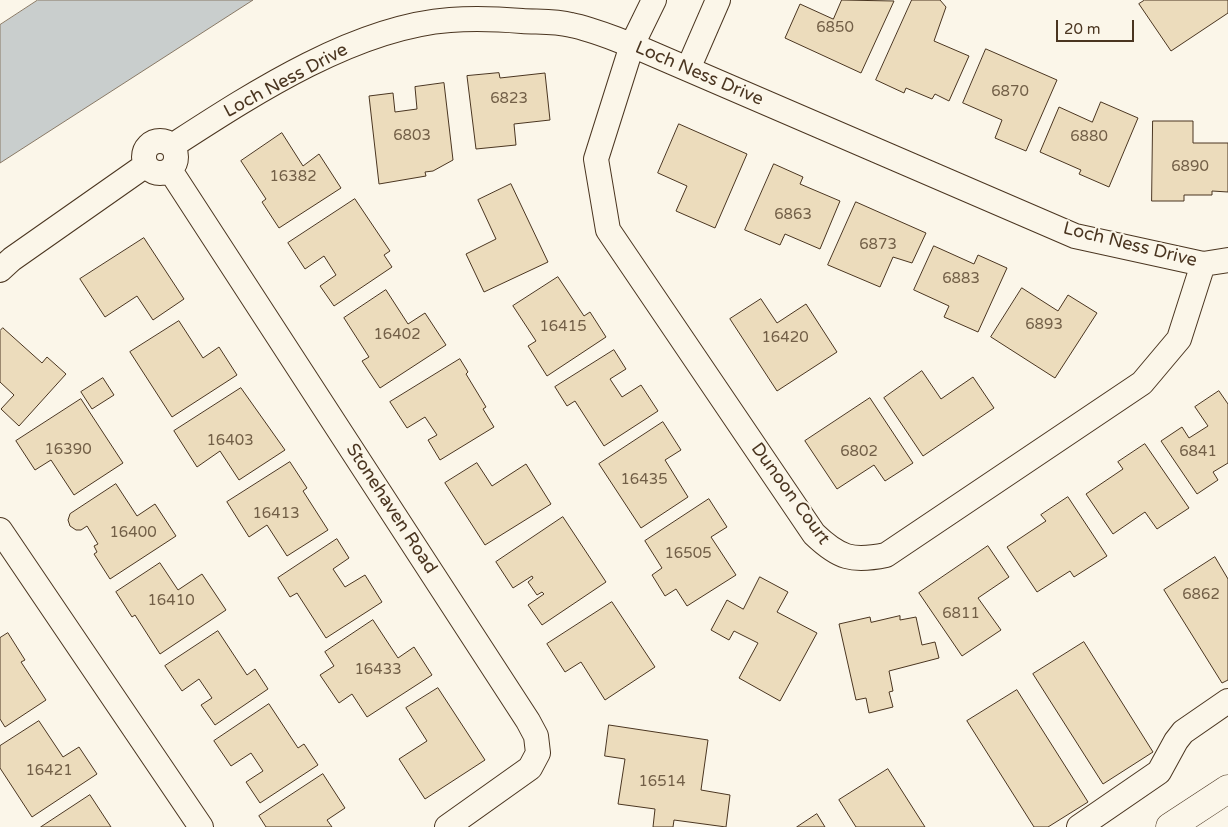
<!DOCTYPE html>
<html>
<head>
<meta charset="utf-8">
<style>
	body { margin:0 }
	#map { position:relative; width:1228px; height:827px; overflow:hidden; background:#fbf6e9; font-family:"Varela Round",sans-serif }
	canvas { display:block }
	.scale { position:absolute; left:1056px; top:20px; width:78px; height:22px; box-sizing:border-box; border:2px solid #4a3520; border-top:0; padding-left:6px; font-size:15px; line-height:18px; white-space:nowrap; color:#4a3520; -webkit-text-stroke:4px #fbf6e9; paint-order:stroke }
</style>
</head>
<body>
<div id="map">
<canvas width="1228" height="827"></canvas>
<div class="scale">20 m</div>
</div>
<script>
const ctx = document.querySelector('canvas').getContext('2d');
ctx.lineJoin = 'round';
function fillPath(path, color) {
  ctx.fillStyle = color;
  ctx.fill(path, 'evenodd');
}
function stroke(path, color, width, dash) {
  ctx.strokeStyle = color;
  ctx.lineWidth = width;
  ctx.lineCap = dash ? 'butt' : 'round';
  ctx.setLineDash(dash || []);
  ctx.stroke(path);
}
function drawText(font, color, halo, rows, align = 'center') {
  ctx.font = font + ' "Varela Round",sans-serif';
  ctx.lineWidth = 4;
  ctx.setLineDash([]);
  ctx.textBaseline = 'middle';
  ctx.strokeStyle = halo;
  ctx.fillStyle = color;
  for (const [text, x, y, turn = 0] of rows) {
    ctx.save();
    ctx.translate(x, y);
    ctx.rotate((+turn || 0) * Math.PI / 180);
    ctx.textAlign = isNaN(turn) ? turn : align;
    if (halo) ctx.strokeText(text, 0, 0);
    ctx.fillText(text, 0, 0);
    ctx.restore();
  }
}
const water = new Path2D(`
	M38,0h215l-253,163v-138z`);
const building = new Path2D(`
	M842,0l52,1 -33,72 -76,-35 15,-34 33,15z
	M912,0h28l6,7 -12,34 35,15 -20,45 -14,-7 -3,5 -26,-11 -2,5 -28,-13z
	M1145,0h83v13l-57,38 -32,-47z
	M986,49l71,31 -31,71 -31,-13 7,-18 -39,-17z
	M499,73l1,5 45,-5 5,47 -36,4 2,21 -40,4 -9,-73z
	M444,83l9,77 -20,11 -8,1 1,4 -47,8 -10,-88 24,-3 2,19 22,-3 -2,-22z
	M1101,102l37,16 -29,69 -30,-13 2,-4 -41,-18 19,-45 33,15z
	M1153,121h40v22h35v49l-16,-1v4h-28v6h-32z
	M679,124l68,30 -32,74 -39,-17 11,-25 -29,-13z
	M282,133l21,33 16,-12 22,34 -62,40 -17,-26 4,-3 -25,-38z
	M774,164l29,13 -3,7 40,17 -20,48 -35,-15 -5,11 -35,-15z
	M511,184l37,78 -64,30 -18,-38 30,-15 -18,-39z
	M355,199l35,52 -6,4 8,12 -58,39 -14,-20 16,-11 -12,-19 -19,13 -17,-26z
	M856,202l70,31 -14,30 -19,-6 -13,30 -52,-22z
	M144,238l40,61 -31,21 -16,-24 -32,21 -25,-38z
	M934,246l40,18 4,-9 29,13 -29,64 -34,-15 5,-11 -35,-16z
	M558,277l26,39 6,-4 16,25 -59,39 -19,-30 8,-5 -23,-35z
	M1022,288l36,23 10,-16 29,18 -42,65 -64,-41z
	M386,290l22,34 17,-11 21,32 -66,43 -18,-27 7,-4 -25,-39z
	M761,299l16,24 29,-19 31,48 -60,39 -47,-72z
	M179,321l24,37 16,-11 18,28 -65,42 -42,-65z
	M3,328l39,35 5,-6 19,17 -47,52 -18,-17 13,-14 -14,-13v-51z
	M614,350l12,19 -16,10 12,18 19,-12 17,26 -54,35 -29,-45 -8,5 -12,-19z
	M460,359l8,13 -2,2 20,33 -3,2 11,18 -54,33 -12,-20 9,-5 -12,-18 -18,11 -17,-26z
	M922,371l19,28 32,-22 21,31 -71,48 -39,-58z
	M103,378l11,17 -22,14 -11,-17z
	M241,388l44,62 -46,30 -19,-29 -23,16 -23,-36z
	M1219,391l9,13v59l-15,9 5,8 -21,14 -36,-53 21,-14 7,11 19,-12 -13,-19z
	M870,398l43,65 -28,18 -11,-16 -37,24 -32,-48z
	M81,399l42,64 -49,32 -23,-35 -16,10 -19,-29z
	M663,422l18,28 -16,10 23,37 -47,31 -42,-64z
	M1145,444l44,64 -32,21 -12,-17 -32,22 -27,-40 37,-25 -5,-7z
	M290,462l17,26 -4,3 25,39 -41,26 -20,-31 -18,12 -22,-35z
	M477,463l15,23 34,-22 25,40 -66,41 -40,-62z
	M116,484l21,32 18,-12 21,32 -66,43 -16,-25 3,-2 -3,-6 4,-2 -11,-18 -6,4h-5l-6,-4 -2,-6 2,-6z
	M1068,497l39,59 -33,21 -4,-6 -33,21 -30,-45 39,-26 -5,-6z
	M709,499l18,28 -16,10 25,38 -49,31 -11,-17 -11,7 -13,-21 10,-7 -17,-27z
	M563,517l43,65 -64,43 -14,-20 16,-11 -2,-2 -5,3 -9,-13 5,-4 -1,-2 -19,12 -17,-26z
	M337,539l12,19 -16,11 12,18 20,-12 17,27 -56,36 -29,-45 -7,4 -12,-19z
	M988,546l21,31 -31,21 23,32 -39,26 -43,-63z
	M1215,557l13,22v101l-6,3 -58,-93z
	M160,563l18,27 24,-16 24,36 -66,44 -25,-39 -3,2 -16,-25z
	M760,577l28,15 -11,20 40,21 -37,68 -41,-23 19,-35 -24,-12 -5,9 -18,-10 16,-30 16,9z
	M612,602l43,65 -50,33 -24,-38 -16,10 -18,-28z
	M900,616v4l16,-3 6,28 13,-3 4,16 -50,13 4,20 -4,1 4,15 -24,6 -3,-15 -10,2 -17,-76 31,-7 1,5z
	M373,620l25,38 16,-11 18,28 -65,42 -15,-23 -13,9 -19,-28 14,-9 -9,-14z
	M218,631l29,44 8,-6 13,20 -53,36 -14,-20 11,-7 -13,-19 -17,12 -17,-25z
	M8,633l17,27 -4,2 25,38 -41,27 -5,-8v-81z
	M1084,642l69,110 -50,32 -70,-110z
	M438,688l47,72 -60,39 -26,-40 28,-18 -21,-33z
	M1017,690l71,112 -40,25h-14l-67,-106z
	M269,704l29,44 6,-4 14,21 -58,38 -14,-21 17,-11 -12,-18 -20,13 -17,-25z
	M39,721l24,36 16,-10 18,27 -65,43 -32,-49v-22z
	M609,725l99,15 -7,50 29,5 -4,32 -52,-7 -1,7h-20l2,-18 -37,-5 7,-45 -20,-3z
	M888,769l37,58h-69l-17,-27z
	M323,774l22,34 -18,12 5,7h-66l-7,-11z
	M90,795l21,32h-70z
	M817,814l8,13h-28z`);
const minor = new Path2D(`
	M654,0l-22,45 -36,114 12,71 206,304c25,24 38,28 72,21l256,-172 37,-44 24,-75
	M688,69l30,-69
	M144 157a16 16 0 1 1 32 0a16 16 0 1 1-32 0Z
	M172,146c79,-51 182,-119 278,-126 24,-2 48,-1 72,1 16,1 34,0 49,4 21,4 41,13 61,20l443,191 128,28 25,-4
	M170,170l358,551 8,15 2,17 -8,15 -83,59
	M0,270l12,-11 134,-94
	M0,530l201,297
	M1079,827l80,-55 17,-31 7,-9 45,-31`);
const tertiary = new Path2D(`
	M1170,827l58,-38`);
const numberNames = [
	["6850",835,28],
	["6870",1010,92],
	["6823",509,99],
	["6803",412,136],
	["6880",1089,137],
	["6890",1190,167],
	["16382",293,177],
	["6863",793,215],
	["6873",878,245],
	["6883",961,279],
	["6893",1044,325],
	["16415",563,327],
	["16402",397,335],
	["16420",785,338],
	["16403",230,441],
	["16390",68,450],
	["6802",859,452],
	["6841",1198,452],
	["16435",644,480],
	["16413",276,514],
	["16400",133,533],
	["16505",688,554],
	["6862",1201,595],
	["16410",171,601],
	["6811",961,614],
	["16433",378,670],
	["16421",49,771],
	["16514",662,782]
];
const streetNames = [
	["Loch Ness Drive",699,74,23],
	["Loch Ness Drive",286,81,-28],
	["Loch Ness Drive",1130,245,14],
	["Dunoon Court",790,494,54],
	["Stonehaven Road",391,509,57]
];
fillPath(water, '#c9cecd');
stroke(water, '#887966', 1);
fillPath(building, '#ecdcbc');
stroke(building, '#4a3520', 1);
stroke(minor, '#4a3520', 26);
stroke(tertiary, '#4a3520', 29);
stroke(minor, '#fbf6e9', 24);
stroke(tertiary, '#fbf6e9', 28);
drawText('15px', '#725f47', null, numberNames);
drawText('18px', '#4a3520', '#fbf6e9', streetNames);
</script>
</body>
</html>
